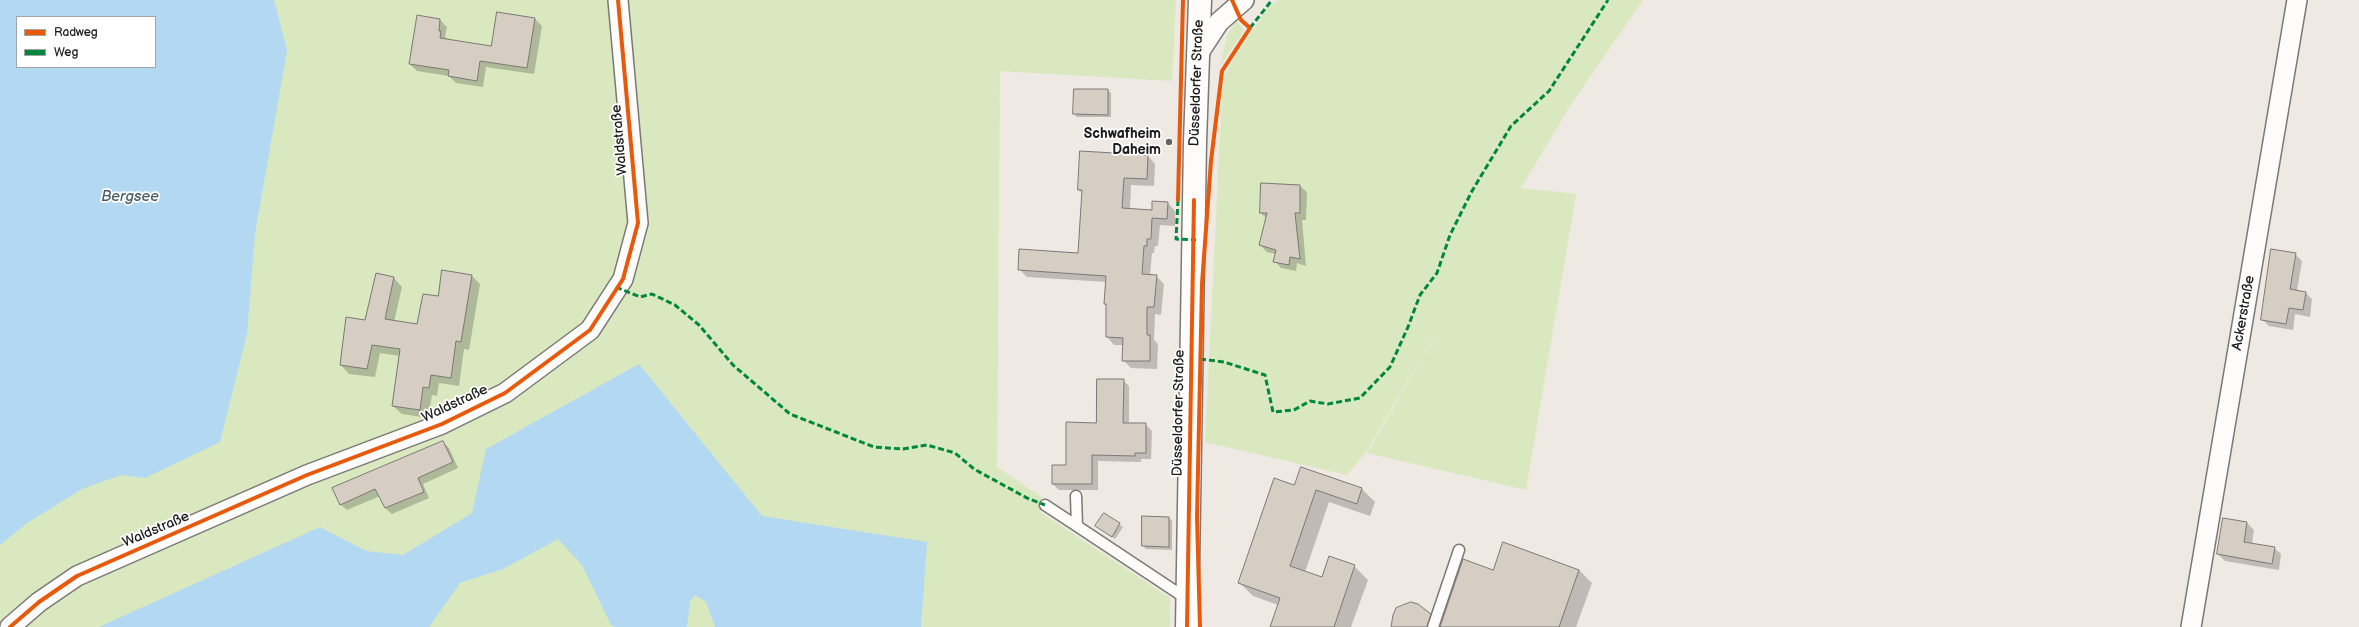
<!DOCTYPE html>
<html>
<head>
<meta charset="utf-8">
<style>
	body { margin:0 }
	#map { position:relative; width:2359px; height:627px; overflow:hidden; background:#efe9e3; font-family:"Balsamiq Sans",sans-serif }
	canvas { display:block }
	.legend { position:absolute; left:16px; top:16px; width:140px; height:52px; box-sizing:border-box; background:#fff; border:1px solid #a4a4a4; margin:0; padding:5px 7px; list-style:none; font-size:12px; color:#1c1c1c }
	.legend li { display:flex; align-items:center; gap:8px; height:20px }
	.legend b { width:20px; border:1px solid #a4a4a4 }
</style>
</head>
<body>
<div id="map">
<canvas width="2359" height="627"></canvas>
<ul class="legend">
<li><b style="height:5px;background:#e8590c"></b>Radweg</li>
<li><b style="height:5px;background:#00873e"></b>Weg</li>
</ul>
</div>
<script>
const ctx = document.querySelector('canvas').getContext('2d');
ctx.lineJoin = 'round';
function fillPath(path, color) {
  ctx.fillStyle = color;
  ctx.fill(path, 'evenodd');
}
function stroke(path, color, width, dash) {
  ctx.strokeStyle = color;
  ctx.lineWidth = width;
  ctx.lineCap = dash ? 'butt' : 'round';
  ctx.setLineDash(dash || []);
  ctx.stroke(path);
}
function drawText(font, color, halo, rows, align = 'center') {
  ctx.font = font + ' "Balsamiq Sans",sans-serif';
  ctx.lineWidth = 3.5;
  ctx.setLineDash([]);
  ctx.textBaseline = 'middle';
  ctx.strokeStyle = halo;
  ctx.fillStyle = color;
  for (const [text, x, y, turn = 0] of rows) {
    ctx.save();
    ctx.translate(x, y);
    ctx.rotate((+turn || 0) * Math.PI / 180);
    ctx.textAlign = isNaN(turn) ? turn : align;
    if (halo) ctx.strokeText(text, 0, 0);
    ctx.fillText(text, 0, 0);
    ctx.restore();
  }
}
const green = new Path2D(`
	M0,0h1176l-4,81 -172,-10 -3,396 49,33 -6,12 130,86v29h-1170zM17,17h138v50h-138z
	M1279,0h364l-71,103 -51,85 55,6 -50,296 -159,-37 89,-153 -90,152 -19,23 -142,-33 17,-348 4,-21 12,-21 32,-47z
	M1236,20l8,10 -2,4 -22,32 7,-30z`);
const water = new Path2D(`
	M0,0h274l13,50 -32,184 -8,100 -27,108 -75,36 -24,-3 -39,14 -55,34 -27,22zM17,17h138v50h-138z
	M639,364l123,152 165,26 -6,85h-206l-9,-25 -11,-7 -5,6 -3,26h-71l-5,-2 -29,-60 -24,-26 -55,30 -43,14 -31,44h-330l221,-100 46,24 37,4 69,-42 14,-64z`);
const shadow = new Path2D(`
	M498,14l37,5 7,7 -8,48 -48,-7 -3,20 -27,-4 -7,-7 -32,-5 -7,-7 30,-44 7,7 -2,9 3,4 44,7z
	M1108,90l3,3v24h-34l-3,-3z
	M1148,156l7,8 -1,22 -23,-1 -1,24 23,2 15,-8 7,8v15l-15,-1 -2,21h-3l-1,7h-2l-2,23h6l8,8 -3,31 -6,-1 -1,26 4,4 -1,25 -26,-1 -8,-8 1,-15h-10l-7,-8v-55l-80,-5 -8,-8 60,-15 4,-60 -4,-4z
	M1300,186l7,6 -1,28h-4l4,46 -9,-3 -1,8 -15,-3 -6,-7 1,-7 -9,-2 -7,-7 6,-27 -5,-5z
	M2295,254l7,7 -5,30 9,2 6,6 -2,18 -15,-3 -2,16 -24,-4 -7,-7z
	M443,271l29,5 8,8 -11,66 -5,-1 -5,37 -20,-3 -2,13 -5,-1 -4,23 -26,-4 -9,-8 7,-50 -20,-3 -5,24 -26,-3 -8,-9 25,-44 11,-47 17,4 8,9 -8,35 24,3 20,-28z
	M1123,380l6,6v38h16l7,7 -1,28h-10v3l-43,-1v29h-39l-6,-6 44,-60z
	M443,442l6,6 9,20 -35,16 6,14 -37,16 -7,-6 -5,-12 -33,14 -7,-6z
	M1301,468l61,21 13,13 -5,14 -41,-14 -24,70 17,6 32,-12 14,14 -17,47h-80l7,-22 -25,-9 -13,-13 55,-97z
	M1104,514l19,13 -8,12 -19,-13z
	M1169,518l3,3v29l-26,-1 -3,-3z
	M2224,519l23,4 7,7 -2,14 22,4 7,6 -2,16 -54,-9 -7,-7z
	M1579,570l13,13 -16,44h-182l36,-12 11,10 53,-54z`);
const building = new Path2D(`
	M497,12l38,6 -8,50 -47,-7 -3,20 -29,-5 1,-6 -40,-6 8,-49 23,4 -1,12h2l-1,7 51,8z
	M1074,89h34v26l-35,-1z
	M1080,151l68,4 -1,24 -23,-1 -2,30 30,2v-9l16,1 -1,17 -15,-1 -1,21h-4v7h-3l-2,28 15,1 -3,32h-7v28h3v26h-28l1,-23 -17,-1v-33h-2l2,-28 -88,-6 1,-21 59,4 4,-63h-4z
	M1261,183l39,2v28h-5l5,46 -10,-2 -1,8 -16,-3 3,-12 -17,-5 8,-32h-7z
	M2271,249l25,4 -6,36 16,3 -3,18 -14,-2 -3,16 -25,-4z
	M442,270l30,5 -11,67 -5,-1 -5,37 -20,-3 -2,13 -6,-1 -3,23 -28,-4 8,-57 -28,-4 -5,24 -27,-4 6,-48 19,3 11,-47 18,4 -9,42 32,5 6,-30 15,2z
	M1097,379h27l-1,44h23v30h-11v3l-43,-1v29h-40v-19h14v-43l30,1z
	M443,441l10,21 -35,16 6,14 -39,16 -10,-19 -35,16 -8,-17z
	M1301,467l61,21 -5,16 -41,-14 -26,76 32,11 7,-21 26,9 -21,62h-64l10,-29 -42,-15 36,-105 20,7z
	M1104,513l16,10 -8,14 -17,-11z
	M1142,516l27,1v30l-27,-1z
	M2223,518l24,4 -3,20 31,5 -3,17 -55,-10z
	M1503,542l76,28 -20,57h-119l23,-68 30,11z
	M1411,602l7,2 13,10 -4,13h-36l2,-12 3,-7z`);
const lane = new Path2D(`
	M1076,496l1,30 110,73
	M1045,505l32,21
	M1433,627l26,-77`);
const street = new Path2D(`
	M1198,54l21,-32 25,-22
	M10,627l29,-25 38,-26 230,-101 135,-51 63,-31 85,-63 33,-51 15,-56 -20,-223
	M2191,627l106,-627`);
const secondary = new Path2D(`
	M1187,627l8,-485 5,-142`);
const quiet = new Path2D(`
	M1250,28l22,-28
	M1178,200l-2,39 20,1
	M616,287l24,10 12,-3 23,11 24,20 34,40 57,49 84,33 29,2 24,-4 28,8 19,16 53,29 18,7
	M1200,359l24,3 41,13 8,37 21,-2 16,-9 18,3 32,-6 30,-31 18,-40 12,-32 17,-22 13,-38 22,-44 39,-65 38,-35 59,-91`);
const cycleway = new Path2D(`
	M1178,200l5,-200
	M10,627l29,-25 38,-26 230,-101 135,-51 63,-31 85,-63 33,-51 15,-56 -20,-223
	M1187,627l7,-427
	M1200,627l-3,-110 5,-233 9,-123 11,-90 28,-43 -9,-8 -9,-20`);
const markers = [
	[1169,142,4,"#666462"]
];
const streetNames = [
	["Düsseldorfer Straße",1197,83,-88],
	["Waldstraße",620,140,-95],
	["Ackerstraße",2244,313,-80],
	["Waldstraße",455,404,-25],
	["Düsseldorfer Straße",1179,413,-89],
	["Waldstraße",156,530,-23]
];
const poiNames = [
	["Schwafheim",1161,134],
	["Daheim",1161,150]
];
const waterNames = [
	["Bergsee",130,197]
];
fillPath(green, '#d9e8bf');
fillPath(water, '#b3d8f2');
fillPath(shadow, '#0003');
fillPath(building, '#d7cec3');
stroke(building, '#7b7876', 1);
stroke(lane, '#7b7876', 13);
stroke(street, '#7b7876', 22);
stroke(secondary, '#7b7876', 25);
stroke(lane, '#fdfcfb', 10);
stroke(street, '#fdfcfb', 19);
stroke(secondary, '#fdfcfb', 22);
stroke(quiet, '#00873e', 3, [6, 3]);
stroke(cycleway, '#e8590c', 4);
for (const [x, y, r, color] of markers) {
  const dot = new Path2D();
  dot.arc(x, y, r, 0, 2 * Math.PI);
  ctx.fillStyle = color;
  ctx.fill(dot);
  stroke(dot, '#fff', 1.5);
}
drawText('14px', '#1c1c1c', '#fff', streetNames);
drawText('bold 14px', '#1c1c1c', '#fff', poiNames, 'right');
drawText('italic 15px', '#485b69', '#fff', waterNames);
</script>
</body>
</html>
